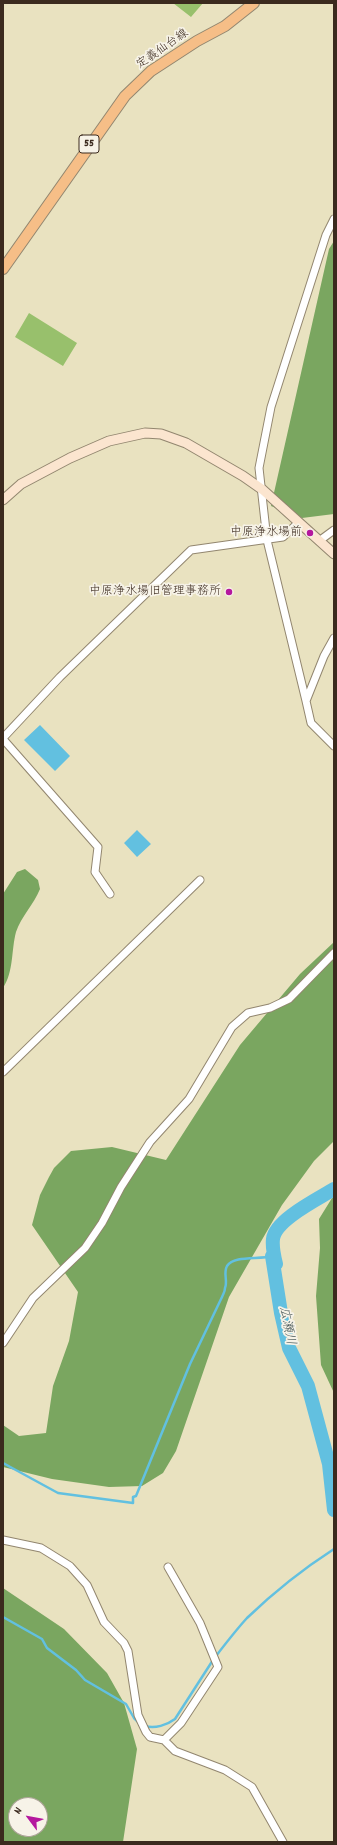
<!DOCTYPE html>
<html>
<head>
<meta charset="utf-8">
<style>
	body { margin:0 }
	#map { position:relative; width:337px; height:1845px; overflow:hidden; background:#e9e2c0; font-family:Dekko,sans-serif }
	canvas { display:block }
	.frame { position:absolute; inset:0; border:4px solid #3b2a1e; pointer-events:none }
	.north { position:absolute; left:8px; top:1797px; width:40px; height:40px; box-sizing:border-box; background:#f7f3e8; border:1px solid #aca397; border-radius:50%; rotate:302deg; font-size:11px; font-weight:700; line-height:16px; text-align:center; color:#3b2a1e }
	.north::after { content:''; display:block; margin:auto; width:14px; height:18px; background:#b5179e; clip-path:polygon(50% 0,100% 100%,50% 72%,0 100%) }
</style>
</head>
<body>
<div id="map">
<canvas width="337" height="1845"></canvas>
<div class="frame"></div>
<div class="north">N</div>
</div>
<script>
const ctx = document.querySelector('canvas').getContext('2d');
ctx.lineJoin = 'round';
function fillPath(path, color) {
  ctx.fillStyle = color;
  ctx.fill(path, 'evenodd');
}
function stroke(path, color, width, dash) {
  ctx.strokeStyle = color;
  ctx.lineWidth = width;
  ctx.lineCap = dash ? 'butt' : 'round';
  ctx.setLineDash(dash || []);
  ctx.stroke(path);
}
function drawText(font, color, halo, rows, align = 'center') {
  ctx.font = font + ' Dekko,"Klee One",sans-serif';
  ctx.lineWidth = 3.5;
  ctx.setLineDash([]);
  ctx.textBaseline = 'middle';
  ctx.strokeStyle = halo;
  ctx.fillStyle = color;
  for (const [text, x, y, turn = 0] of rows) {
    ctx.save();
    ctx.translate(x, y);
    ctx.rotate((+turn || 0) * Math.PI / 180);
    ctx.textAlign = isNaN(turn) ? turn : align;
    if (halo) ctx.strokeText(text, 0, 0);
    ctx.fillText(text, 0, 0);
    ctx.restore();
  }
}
const green = new Path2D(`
	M173,3h30l-12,14z
	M29,313l48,30 -14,23 -48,-29z`);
const forest = new Path2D(`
	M334,241v273l-32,4 -31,-12 58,-257z
	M25,869l13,11 2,9c-6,15 -19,28 -24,43 -5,19 -2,39 -13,56v-94l14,-22z
	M334,942v199l-20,20 -32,44 -53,92 -53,154 -13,22 -21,13 -33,1 -57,-8 -49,-12v-42l16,11 27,-3 7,-47 16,-45 9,-49 -46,-67 8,-30 9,-18 5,-9 17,-17 41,-4 54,13 74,-115 60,-71z
	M332,1198h2v195l-13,-28 -5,-69 4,-48 -1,-29z
	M3,1588l61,41 43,44 17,30 13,46 -14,93h-120zM16,1805h24v24h-24z`);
const water = new Path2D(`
	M40,725l30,31 -15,15 -31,-31z
	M137,830l14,14 -14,13 -13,-14z`);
const stream = new Path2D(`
	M3,1463l55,30 75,10v-6l3,-1 54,-132 32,-67c1,-3 3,-5 3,-9 3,-7 -2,-15 2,-22 7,-11 33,-6 45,-10
	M3,1617l39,22 5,9 29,22 9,10 41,24 8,14 5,5
	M216,1656c10,-13 20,-26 31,-38 27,-26 56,-49 87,-69
	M145,1726c10,3 22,-1 30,-7l38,-59`);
const river = new Path2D(`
	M272,1256l9,57 8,35 19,38 21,78 5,46
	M276,1264c-2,-8 -4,-17 -3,-25 2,-19 45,-40 61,-50`);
const street = new Path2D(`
	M319,541l15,-11
	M334,638l-10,18 -18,45 5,22 23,23
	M306,701l-39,-161 -8,-72 12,-61 55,-172 8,-16
	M3,738l57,-61 131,-127 92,-13 15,-14
	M3,739l95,108 -3,25 15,22
	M3,1072l197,-192
	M3,1343l30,-45 52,-50 17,-25 19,-36 29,-45 39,-43 43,-72 16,-14 22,-5 19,-9 45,-46
	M3,1540l38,8 29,18 17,19 17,37 20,21 4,8 10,64 8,17 4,5 14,3 11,11 50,19 27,17 31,55
	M164,1740l17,-17 37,-56 -18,-44 -32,-56`);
const secondary = new Path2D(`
	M3,500l18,-16 49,-26 39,-17 36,-8 16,1 25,9 57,33 20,14 71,64`);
const primary = new Path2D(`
	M3,269l122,-173 26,-25 46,-30 28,-15 29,-23`);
const markers = [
	[310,533,4,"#b5179e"],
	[229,592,4,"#b5179e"]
];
const shields = [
	[89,144,20]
];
const shieldNames = [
	["55",89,144]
];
const streetNames = [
	["定義仙台線",163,50,-35]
];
const poiNames = [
	["中原浄水場前",302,533],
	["中原浄水場旧管理事務所",221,592]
];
const waterNames = [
	["広瀬川",286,1326,79]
];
fillPath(green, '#98c06c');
fillPath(forest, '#7aa660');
fillPath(water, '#62c0e0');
stroke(stream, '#62c0e0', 2.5);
stroke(river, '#62c0e0', 14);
stroke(street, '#92866f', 9);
stroke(secondary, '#92866f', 11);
stroke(primary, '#92866f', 12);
stroke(street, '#fff', 7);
stroke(secondary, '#fbe5cf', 9);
stroke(primary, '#f6be87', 10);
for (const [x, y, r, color] of markers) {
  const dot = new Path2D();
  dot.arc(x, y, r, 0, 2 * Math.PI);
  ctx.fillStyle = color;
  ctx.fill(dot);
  stroke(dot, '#f7f3e8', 1.5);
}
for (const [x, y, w] of shields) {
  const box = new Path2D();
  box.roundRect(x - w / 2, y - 9, w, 18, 3);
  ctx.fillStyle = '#f7f3e8';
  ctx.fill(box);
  stroke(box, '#3b2a1e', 1);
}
drawText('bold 11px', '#3b2a1e', null, shieldNames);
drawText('12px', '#3b2a1e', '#f7f3e8', streetNames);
drawText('12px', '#3b2a1e', '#f7f3e8', poiNames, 'right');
drawText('italic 13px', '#475758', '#f7f3e8', waterNames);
</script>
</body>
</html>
